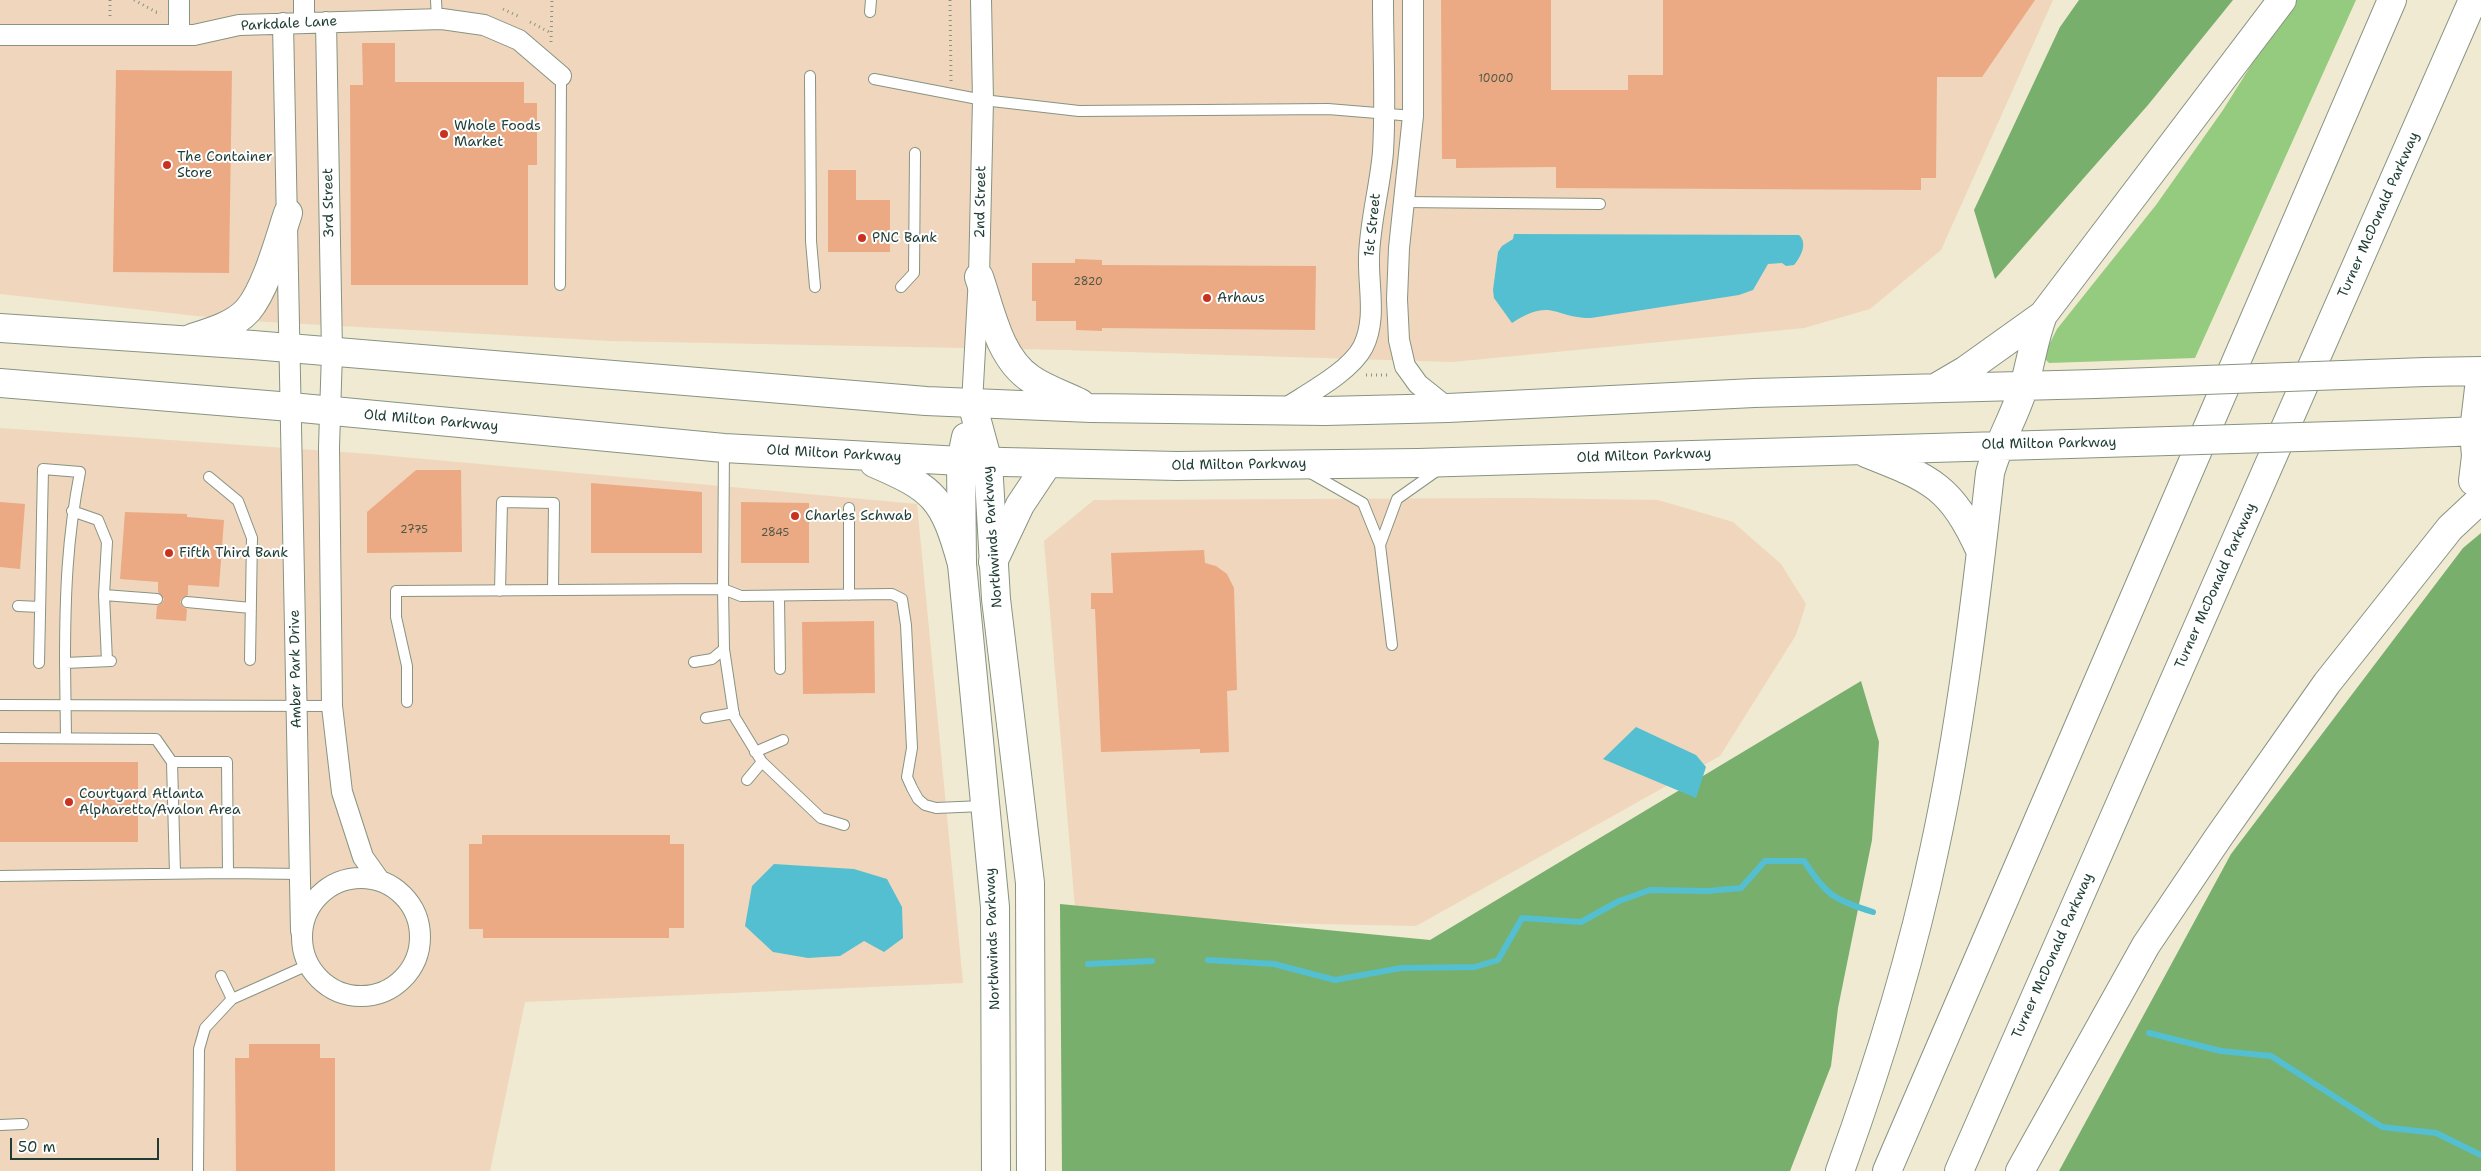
<!DOCTYPE html>
<html>
<head>
<meta charset="utf-8">
<style>
	body { margin:0 }
	#map { position:relative; width:2481px; height:1171px; overflow:hidden; background:#efead1; font-family:"Shantell Sans",sans-serif }
	canvas { display:block }
	.scale { position:absolute; left:10px; top:1138px; width:149px; height:22px; box-sizing:border-box; border:2px solid #1f3d34; border-top:0; padding-left:6px; font-size:15px; line-height:18px; white-space:nowrap; color:#1f3d34; -webkit-text-stroke:4px #fff; paint-order:stroke }
</style>
</head>
<body>
<div id="map">
<canvas width="2481" height="1171"></canvas>
<div class="scale">50 m</div>
</div>
<script>
const ctx = document.querySelector('canvas').getContext('2d');
ctx.lineJoin = 'round';
function fillPath(path, color) {
  ctx.fillStyle = color;
  ctx.fill(path, 'evenodd');
}
function stroke(path, color, width, dash) {
  ctx.strokeStyle = color;
  ctx.lineWidth = width;
  ctx.lineCap = dash ? 'butt' : 'round';
  ctx.setLineDash(dash || []);
  ctx.stroke(path);
}
function drawText(font, color, halo, rows, align = 'center') {
  ctx.font = font + ' "Shantell Sans",sans-serif';
  ctx.lineWidth = 4;
  ctx.setLineDash([]);
  ctx.textBaseline = 'middle';
  ctx.strokeStyle = halo;
  ctx.fillStyle = color;
  for (const [text, x, y, turn = 0] of rows) {
    ctx.save();
    ctx.translate(x, y);
    ctx.rotate((+turn || 0) * Math.PI / 180);
    ctx.textAlign = isNaN(turn) ? turn : align;
    if (halo) ctx.strokeText(text, 0, 0);
    ctx.fillText(text, 0, 0);
    ctx.restore();
  }
}
const built = new Path2D(`
	M0,0h2053l-112,250 -71,59 -66,19 -352,34 -387,-12 -455,-9 -377,-21 -233,-26z
	M0,428l370,26 547,50 46,479 -438,19 -35,169h-490z
	M1522,498l136,2 75,22 48,42 25,40 -10,31 -76,121 -304,170 -340,-7 -32,-378 50,-41z`);
const green = new Path2D(`
	M2292,0h64l-161,358 -146,5 -4,-4 1,-8 11,-22 99,-124 67,-95z`);
const forest = new Path2D(`
	M2079,0h154l-85,105 -153,174 -21,-69 86,-183z
	M2481,533v638h-422l172,-317 232,-306z
	M1861,681l18,61 -7,98 -34,168 -7,58 -41,105h-728l-2,-267 370,36z`);
const water = new Path2D(`
	M1514,234l285,1c9,8 2,22 -5,30l-8,1 -4,-3 -14,1 -15,26 -14,5 -148,23c-38,0 -39,-21 -79,5l-18,-25 -1,-8 5,-38 4,-6 11,-7z
	M1636,727l60,28 10,12 -10,31 -93,-39z
	M774,864l80,5 33,10 15,28 1,31 -19,14 -20,-11 -24,15 -32,2 -35,-6 -28,-26 7,-40z`);
const stream = new Path2D(`
	M1208,960l66,4 61,16 66,-12 74,-1 23,-7 24,-42 59,4 38,-21 31,-11 57,1 34,-3 24,-27h39c22,34 30,39 69,51
	M1088,964l64,-3
	M2149,1033l72,18 50,5 111,71 54,6 45,22`);
const building = new Path2D(`
	M1441,0h110v90h77v-15h35v-75h372l-53,77h-45l-1,101h-15v12l-365,-2v-21l-100,1v-9h-14z
	M362,43h33v39h129v21h13v62h-9v120h-177l-1,-200h13z
	M116,70l116,1 -3,202 -116,-1z
	M828,170h28v30h34v52h-62z
	M1075,259l27,1v5l214,1 -1,64 -213,-2v3l-26,-1v-9h-40v-20h-4v-38h43z
	M416,470h45l1,82 -95,1v-41z
	M591,483l111,9v61h-111z
	M0,502l25,2 -5,65 -20,-2z
	M741,502l68,1v60h-68z
	M125,512l62,2v3l37,3 -5,67 -31,-2v10l-6,3 -2,4 3,5 4,2 -1,12 -30,-2 1,-13 5,-3 2,-4 -6,-7v-10l-38,-3z
	M1204,550l1,13 11,3 11,8 7,14 3,102 -10,1 2,61 -29,1v-4l-99,3 -6,-143h-4v-16h22l-2,-40z
	M874,621l1,72 -72,1 -1,-72z
	M0,762h138v80h-138z
	M482,835h188v9h14v84h-15v10h-186v-9h-14v-85h13z
	M249,1044h71v14h15v113h-99l-1,-113h14z`);
const path = new Path2D(`
	M110,0v17
	M134,0l22,12h5
	M950,0l1,81
	M503,9l17,8
	M530,22l21,11
	M551,42l1,-42
	M1366,375h22`);
const lane = new Path2D(`
	M436,0l1,19
	M870,12l1,-12
	M810,76l1,165 4,46
	M874,79l109,21 96,11 249,-2 85,7
	M1404,202l196,2
	M560,285l1,-209
	M901,287l13,-14 1,-120
	M724,449l-1,140 18,7 151,-2 10,5 4,26 6,123 -5,29 5,11 6,11 7,6 11,3 47,-2
	M1307,471l56,32 17,42 12,100
	M209,477l29,24 14,37 -2,122
	M849,508v87
	M72,511l26,9 9,22 -3,53 3,66
	M1380,545l17,-46 41,-29
	M500,591l2,-89 52,1 -1,87
	M104,595l53,4
	M779,597l1,72
	M187,602l64,6
	M18,606l22,1
	M694,662l18,-3 12,-10
	M39,663l4,-194 37,3c-13,67 -15,123 -15,191l46,-2
	M65,663l1,75
	M407,702v-36l-11,-49v-26l327,-2 1,60 10,67 28,46 59,56 23,7
	M0,705l332,1
	M706,718l28,-5
	M0,738l156,1 16,23h55l1,111 -228,3
	M755,752l28,-12
	M172,762l3,111
	M747,780l15,-18
	M228,873l72,1
	M221,976l11,23
	M0,1125l23,-1
	M198,1171l1,-122 6,-21 27,-29 76,-34`);
const street = new Path2D(`
	M1413,0v116l-14,132 -2,51 2,41 6,26 13,18 30,24
	M326,22l6,330 -3,95 3,259 10,86 21,65 17,24
	M283,23l18,908
	M304,23v-23
	M0,35h194l45,-10 203,-6 42,6 35,15 42,36
	M179,35v-35
	M972,403l7,-126 4,-177 -2,-100
	M1283,410c24,-16 67,-38 80,-63 14,-28 5,-60 6,-90 1,-36 11,-70 14,-105 3,-49 0,-103 0,-152
	M302 937a59 59 0 1 1 118 0a59 59 0 1 1-118 0Z`);
const secondary = new Path2D(`
	M972,403l16,59 8,137 34,284 1,288
	M966,437l-5,24 1,103 33,343 1,264`);
const highway = new Path2D(`
	M979,277c12,34 20,81 52,102 14,10 33,16 49,24
	M0,328l253,17 673,56 165,7 234,3 123,-3 306,-15 341,-9
	M192,338c19,-6 43,-13 56,-28 18,-21 31,-70 40,-97
	M2425,372l56,-1
	M0,383l291,24 433,41 237,13 216,5 241,-3 652,-19
	M1937,387l29,-17 77,-55 239,-315
	M2399,434l82,-3
	M1866,453c66,26 85,33 115,99
	M874,463c61,26 70,36 88,101
	M2473,481l3,-25 -2,-25 7,-60
	M993,562l27,-57 28,-42
	M1840,1171c38,-105 71,-211 94,-320 27,-124 42,-252 56,-378 8,-30 25,-57 34,-87 7,-24 10,-48 19,-71
	M1887,1171l505,-1171
	M1959,1171l514,-1171
	M2020,1171l126,-226 72,-107 109,-155 123,-155 31,-29`);
const highwayBridge = new Path2D(`
	M2095,384l330,-12
	M2070,444l329,-10`);
const markers = [
	[444,134,5,"#c8321e"],
	[167,165,5,"#c8321e"],
	[862,238,5,"#c8321e"],
	[1207,298,5,"#c8321e"],
	[795,516,5,"#c8321e"],
	[169,553,5,"#c8321e"],
	[69,802,5,"#c8321e"]
];
const numberNames = [
	["10000",1496,79],
	["2820",1088,282],
	["2775",414,530],
	["2845",775,533]
];
const streetNames = [
	["Parkdale Lane",289,24,-3],
	["2nd Street",981,202,-89],
	["3rd Street",329,203,-91],
	["Turner McDonald Parkway",2379,215,-66],
	["1st Street",1373,225,-84],
	["Old Milton Parkway",431,421,5],
	["Old Milton Parkway",2049,444,-1],
	["Old Milton Parkway",834,454,3],
	["Old Milton Parkway",1644,456,-2],
	["Old Milton Parkway",1239,465,-1],
	["Northwinds Parkway",993,537,-94],
	["Turner McDonald Parkway",2216,586,-66],
	["Amber Park Drive",296,669,-91],
	["Northwinds Parkway",993,939,-92],
	["Turner McDonald Parkway",2053,956,-66]
];
const poiNames = [
	["Whole Foods",454,126],
	["Market",454,142],
	["The Container",177,157],
	["Store",177,173],
	["PNC Bank",872,238],
	["Arhaus",1217,298],
	["Charles Schwab",805,516],
	["Fifth Third Bank",179,553],
	["Courtyard Atlanta",79,794],
	["Alpharetta/Avalon Area",79,810]
];
fillPath(built, '#f0d6bc');
fillPath(green, '#95cb7e');
fillPath(forest, '#78af6d');
fillPath(water, '#54bfd0');
stroke(stream, '#54bfd0', 6);
fillPath(building, '#ebaa84');
stroke(lane, '#879482', 12);
stroke(street, '#879482', 22);
stroke(secondary, '#879482', 30);
stroke(highway, '#879482', 30);
stroke(path, '#879482', 3, [1, 4]);
stroke(lane, '#fff', 10);
stroke(street, '#fff', 20);
stroke(secondary, '#fff', 28);
stroke(highway, '#fff', 28);
stroke(highwayBridge, '#879482', 30, []);
stroke(highwayBridge, '#fff', 28);
for (const [x, y, r, color] of markers) {
  const dot = new Path2D();
  dot.arc(x, y, r, 0, 2 * Math.PI);
  ctx.fillStyle = color;
  ctx.fill(dot);
  stroke(dot, '#fff', 2);
}
drawText('11px', '#525848', null, numberNames);
drawText('14px', '#1f3d34', '#fff', streetNames);
drawText('14px', '#1f3d34', '#fff', poiNames, 'left');
</script>
</body>
</html>
